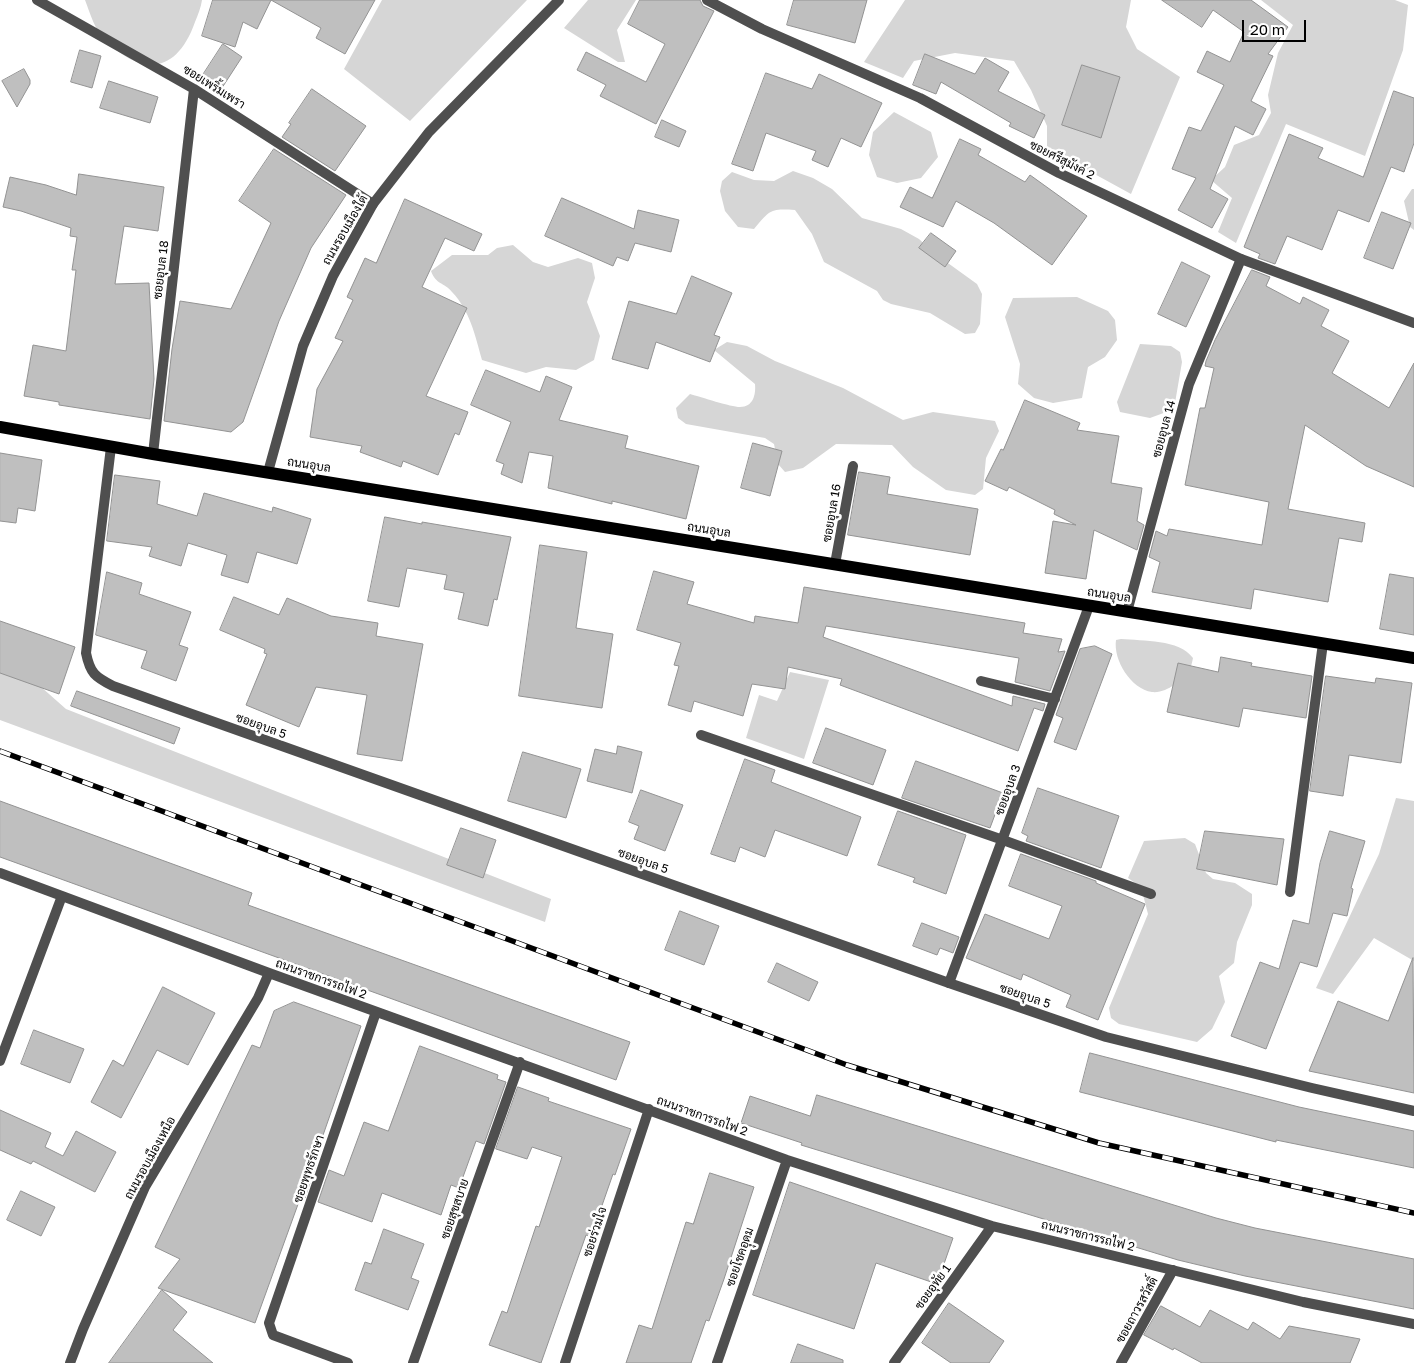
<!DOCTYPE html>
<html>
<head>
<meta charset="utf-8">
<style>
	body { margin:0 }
	#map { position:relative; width:1414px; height:1363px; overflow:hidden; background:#fff; font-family:"Golos Text",sans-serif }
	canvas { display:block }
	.scale { position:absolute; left:1242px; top:20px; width:64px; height:22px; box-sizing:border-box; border:2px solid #000; border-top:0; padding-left:6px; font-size:15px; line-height:18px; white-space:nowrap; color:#000; -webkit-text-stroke:4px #fff; paint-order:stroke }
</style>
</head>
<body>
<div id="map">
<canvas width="1414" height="1363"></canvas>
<div class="scale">20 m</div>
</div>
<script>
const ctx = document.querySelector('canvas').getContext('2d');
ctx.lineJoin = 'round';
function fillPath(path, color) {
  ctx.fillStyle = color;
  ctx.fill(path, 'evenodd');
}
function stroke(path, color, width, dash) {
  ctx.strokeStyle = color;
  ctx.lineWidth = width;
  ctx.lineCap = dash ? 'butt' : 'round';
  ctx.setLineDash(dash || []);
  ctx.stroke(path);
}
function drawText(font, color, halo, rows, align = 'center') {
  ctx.font = font + ' "Golos Text",Sarabun,sans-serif';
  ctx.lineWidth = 5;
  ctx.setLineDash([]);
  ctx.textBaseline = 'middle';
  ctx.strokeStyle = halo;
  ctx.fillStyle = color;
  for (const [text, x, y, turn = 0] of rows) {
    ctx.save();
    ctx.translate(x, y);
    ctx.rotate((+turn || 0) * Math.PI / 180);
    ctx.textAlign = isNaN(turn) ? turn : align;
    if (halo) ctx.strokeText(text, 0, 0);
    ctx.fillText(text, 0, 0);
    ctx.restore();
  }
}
const green = new Path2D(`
	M85,0h117c-1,7 -4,15 -7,22 -18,51 -52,55 -89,19 -11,-10 -16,-28 -21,-41z
	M382,0h145l-117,121 -66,-52z
	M588,0h48l-19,30 8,32h-7l-54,-34z
	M905,0h226l-5,27 11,22 43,28 -49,117 -84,-46v-22l-16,-36 -17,-29 -59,-8 -41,8 -11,17 -39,-16z
	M1261,0h134l13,5 -5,45 -38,106 -79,-32 -50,119 -18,-11 14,-34 -21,-18 14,-13 9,-22 25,-10 12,-22 -3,-18 10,-42 15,-28z
	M894,112l37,20 7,25 -17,21 -24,5 -20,-6 -8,-22 4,-23z
	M793,171l20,7 19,11 30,29 39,11 18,10 15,14 43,31 5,10 -2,30 -5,9 -10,1 -35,-21 -39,-9 -8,-4 -6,-9 -53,-29 -12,-28 -17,-24c-25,-2 -25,0 -41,19l-16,-2 -13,-16 -5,-20 2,-10 10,-9 22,8 20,1z
	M1412,189h2v41l-4,-3 -6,-26z
	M513,245l20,17 15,5 30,-9 14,5 3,15 -8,24 13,34 -6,24 -18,10 -30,-3 -20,6 -44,-13c-7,-25 -12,-49 -30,-68 -8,-10 -16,-7 -21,-21l21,-16h36l9,-7z
	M1077,297l31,14 7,9 2,20 -12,17 -17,10 -6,31 -29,5 -19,-5 -16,-14 2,-20 -15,-47 8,-19z
	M727,342l20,4 28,15 68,27 60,32 30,-8 62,9 4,10 -13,27 -3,31 -8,6 -29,-5 -33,-23 -21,-22 -56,-1 -33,24 -18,4 -7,-8 -4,-20 -9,-6 -79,-14 -8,-6 -2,-10 14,-14c11,3 41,13 50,13 13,0 16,-12 15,-23l-41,-34z
	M1140,344l31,2 9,6 2,10 -7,41 -6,8 -19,7 -30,-6 -3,-10z
	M1121,639c22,2 58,0 72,19 -3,15 -6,19 -19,27 -6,4 -14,8 -22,7 -21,-3 -39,-32 -36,-52z
	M0,662l23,9 43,38 485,190 -6,23 -545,-202z
	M790,672l39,8 -25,79 -58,-21 13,-43 18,6z
	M1396,798l18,3v160l-40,-23 -41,56 -17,-6 63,-134z
	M1185,838l10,6 11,29 7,6 22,4 17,11v11l-15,37 -3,21 -15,13 6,26 -13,27 -15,13 -78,-18 -8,-6 -2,-10 39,-94 -7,-27 -13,-9 16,-37z`);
const building = new Path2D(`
	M213,0h162l-30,54 -29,-16 5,-10 -50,-28 -14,29 -14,-7 -8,25 -33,-11z
	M640,0h60l3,6 11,5 -58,113 -56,-28 6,-11 -29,-15 9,-18 60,30 19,-38 -37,-20z
	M794,0h73l-12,43 -68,-18z
	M1162,0h89l37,27 -20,27 5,2 -22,45 15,8 -13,26 -18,-9 -25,63 18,10 -16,29 -34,-18 18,-32 -24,-9 17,-42 12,4 23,-46 -27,-13 10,-21 23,11 14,-30 -31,-22 -11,17z
	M223,44l19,13 -24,37 -19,-13z
	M80,50l21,6 -9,32 -21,-6z
	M925,54l50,20 10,-16 24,14 -11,19 47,24 -11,23 -25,-12 2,-3 -70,-41 -5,12 -23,-9z
	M1082,65l38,12 -19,61 -39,-13z
	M24,69l6,11v4l-13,23 -15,-26z
	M766,73l46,16 7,-15 63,29 -21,44 -20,-9 -13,29 -16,-7 4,-9 -50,-18 -13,38 -21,-7z
	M109,81l49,16 -8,26 -50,-15z
	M312,89l54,37 -31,45 -53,-34 9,-13 -2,-1z
	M1394,91l20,7v45l-10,29 -13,-5 -22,55 -31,-12 -16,40 -35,-14 -12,28 -17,-6 2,-4 -16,-7 45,-113 34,14 -5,10 45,19z
	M662,120l24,11 -7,16 -24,-10z
	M960,139l21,10 -3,6 47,27 5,-7 57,41 -35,49 -58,-42 -38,-22 -13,26 -43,-20 10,-20 22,11z
	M274,149l72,46 -35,53 -32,73 -36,101 -12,10 -67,-11 8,-72 8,-48 51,8 40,-86 -32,-22z
	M79,174l85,13 -6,44 -34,-5 -9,58 34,-1 5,96 -4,40 -91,-14v-3l-35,-6 9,-51 33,6 10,-81h-4l5,-33 -7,-1 1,-8 -50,-17 -18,-4 7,-30 36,8 30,10z
	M562,198l72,31 4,-19 41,10 -8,32 -36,-9 -7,18 -11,-4 -4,9 -68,-30z
	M405,199l77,35 -8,17 -29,-13 -23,49 45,21 -41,88 42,16 -9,23 -4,-2 -17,42 -35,-14 -2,6 -41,-15 2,-6 -52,-9 7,-48 26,-48 -8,-3 18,-38 -6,-3 18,-39 11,5z
	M1382,212l29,11 -18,46 -29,-11z
	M931,233l25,18 -11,16 -26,-19z
	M1182,262l28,14 -24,51 -28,-13z
	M1252,270l18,7 -4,9 34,18 3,-7 26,13 -8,16 28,15 -17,32 57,35 25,-45v124l-48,-21 -61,-41 -17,84 77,14 -3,19 -23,-4 -11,64 -74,-13 -3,20 -99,-17 8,-30 -11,-5 7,-26 11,5 2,-7 93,16 7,-43 -84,-17 15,-77h5l9,-40 -9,-2 1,-5 9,-21z
	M692,276l40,17 -18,42 6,2 -10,25 -54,-20 -8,27 -36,-10 17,-58 47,13z
	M486,370l54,22 6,-16 26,11 -13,33 69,16 -3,12 74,18 -13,53 -74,-18v3l-64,-16 5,-32 -24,-4 -7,31 -21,-9 3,-10 -8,-3 15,-39 -40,-17z
	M1025,400l55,23 -3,7 42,6 -8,47 31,5 -5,33 7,4 -7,25 -43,-20 -8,49 -41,-6 8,-52 23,4 -22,-11 1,-4 -46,-23 -2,4 -22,-10 16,-32 2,1z
	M753,443l29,8 -12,45 -29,-8z
	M0,453l42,7 -7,51 -17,-3 -2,15 -16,-2z
	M859,472l31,5 -3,17 91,15 -8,46 -122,-20z
	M115,475l45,6 -3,23 40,12 7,-23 68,19 1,-5 38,12 -14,45 -40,-12 -9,31 -27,-8 6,-20 -39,-12 -7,23 -32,-10 3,-9 -45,-6z
	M385,517l37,7v-2l89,15 -14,63 -3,-1 -6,27 -30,-7 6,-26 -20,-4 3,-14 -40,-7 -8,39 -31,-6z
	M540,545l47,7 -11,76 37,6 -11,74 -83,-12z
	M654,571l40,11 -7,22 67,19 1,-7 43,7 6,-36 221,36 -2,10 39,6 -4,13 7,-1 -15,40 -35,-9 4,-24 -193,-32 -3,11 189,69 1,-10 32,8 -2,7 -9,-3 -16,43 -178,-66 2,-6 -54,-12 -3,22 -33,-5 -9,32 -49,-15 -3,11 -23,-7 11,-39 -5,-1 7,-22 -44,-13z
	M107,572l35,11 -3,11 52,18 -12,33 9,3 -12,33 -35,-13 6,-17 -51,-16z
	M1390,574l24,4v57l-34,-6z
	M234,597l45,18 8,-17 44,18 47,7 -2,13 47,8 -21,117 -45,-7 10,-59 -51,-8 -17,40 -53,-22 21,-51 -3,-1 1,-4 -45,-19z
	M0,621l75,26 -16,47 -59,-21z
	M1095,646l17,8 -36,96 -22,-8 9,-24 -7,-3 24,-66z
	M1221,657l31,6 -1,3 61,10 -6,42 -63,-10 -4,19 -72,-15 11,-49 40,9z
	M1326,676l49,7 1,-5 36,5 -11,80 -52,-8 -6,41 -33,-5z
	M77,691l103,37 -6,16 -103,-38z
	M826,728l60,22 -13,35 -60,-22z
	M618,746l24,6 -10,41 -45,-12 8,-32 21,5z
	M523,752l58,17 -15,49 -58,-17z
	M745,759l30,11 -4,12 90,35 -14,39 -72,-26 -10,27 -25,-10 -5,15 -24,-8z
	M916,761l87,32 -13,35 -88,-30z
	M1038,788l81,28 -18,52 -75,-27 2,-5 -6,-3z
	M641,790l42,15 -18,46 -31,-12 5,-13 -10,-4z
	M0,801l252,92 -4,12 382,137 -14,38 -616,-223z
	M898,811l68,24 -20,59 -33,-12 2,-4 -37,-13z
	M461,828l35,12 -13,38 -36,-13z
	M1205,831l79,8 -7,46 -80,-16z
	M1330,831l35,10 -14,47 2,1 -6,27 -14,-3 -16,54 -17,-5 -34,87 -35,-13 29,-74 19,7 14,-49 16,4 11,-61z
	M1021,854l75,27v2l49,21 -47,116 -32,-13 5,-12 -48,-21 -2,6 -55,-22 19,-44 64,25 13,-33 -53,-20z
	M680,911l39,15 -15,39 -39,-15z
	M922,923l37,14 -6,16 -13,-5 -3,7 -24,-9z
	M1413,958l1,135 -105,-22 29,-70 50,20z
	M777,963l41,19 -9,19 -41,-19z
	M163,987l52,26 -27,52 -31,-15 -36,68 -30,-16 22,-42 10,6z
	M294,1002l67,24 -48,138 3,1 -11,33 -4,-2 -46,127 -97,-35 22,-29 -25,-12 97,-202 8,3 14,-37z
	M34,1030l50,19 -14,34 -49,-19z
	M420,1046l78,29 -1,4 9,3 -22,62 -8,-3 -17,47 -8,-3 -10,30 -59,-22 -10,29 -54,-20 11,-32 15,6 20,-54 24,9z
	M1090,1053l209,54 115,24v37l-138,-28v2l-196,-50z
	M518,1087l31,11 -1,3 83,28 -16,46 -2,-1 -22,63 -5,-2 -45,128 -52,-18 13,-34 5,2 29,-87 3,1 23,-70 -30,-10 -5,12 -31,-10z
	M817,1095l399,123 39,10 159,31v50l-169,-33 -67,-16 -377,-115 1,-2 -61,-20 9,-27 60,20z
	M0,1110l51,23 -6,14 18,9 13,-25 40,21 -21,40 -62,-31 -2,3 -31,-14z
	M710,1173l44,14 -30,92 -15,42 -3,-1 -15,43h-65l13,-38 13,4 34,-107 7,2z
	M790,1182l163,56 -16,46 -61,-21 -22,66 -101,-34z
	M21,1191l34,16 -14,29 -34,-16z
	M384,1229l40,15 -13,34 8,3 -11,29 -53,-20 10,-28 6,2z
	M162,1290l25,22 -14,18 40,33h-104z
	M949,1303l55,38 -15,22h-38l-29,-20z
	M1161,1306l39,21 10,-17 38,20 5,-8 27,17 9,-13 71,13 -10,24h-148l-28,-15 -1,2 -29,-15z
	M798,1344l45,16v3h-52z`);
const service = new Path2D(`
	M37,0l157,89 179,115
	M153,454l41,-365
	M835,564l18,-98
	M1127,612l62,-228 52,-125
	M981,681l74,18
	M701,735l302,105 148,54
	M1290,892l33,-249
	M949,983l140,-377
	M1121,1363l52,-93`);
const minor = new Path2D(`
	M707,0l55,29 158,69 139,75 182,86 173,64
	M111,447l-25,206c4,20 9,24 27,33l836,297 157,54 206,51 102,23
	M268,472l35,-126 30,-70 40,-72 56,-72 130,-132
	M0,873l269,100 518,187 205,66 311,76 111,22
	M0,1061l62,-165
	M70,1363l13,-34 62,-142 113,-189 11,-25
	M348,1363l-75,-28 -4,-12 107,-311
	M413,1363l107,-301
	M565,1363l84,-254
	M717,1363l70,-203
	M894,1363l98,-137`);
const primary = new Path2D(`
	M0,427l153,27 1261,204`);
const rail = new Path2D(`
	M0,751l847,314 252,78 315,70`);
const streetNames = [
	["ซอยเพริ้มเพรา",214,87,32],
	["ซอยศรีสุมังค์ 2",1062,160,27],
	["ถนนรอบเมืองใต้",345,230,-60],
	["ซอยอุบล 18",161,270,-83],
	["ซอยอุบล 14",1164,429,-75],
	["ถนนอุบล",309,465,9],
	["ซอยอุบล 16",832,513,-80],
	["ถนนอุบล",709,530,9],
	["ถนนอุบล",1109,595,9],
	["ซอยอุบล 5",261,726,20],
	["ซอยอุบล 3",1008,790,-70],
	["ซอยอุบล 5",643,861,20],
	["ถนนราชการรถไฟ 2",321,979,20],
	["ซอยอุบล 5",1025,996,19],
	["ถนนราชการรถไฟ 2",702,1116,20],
	["ถนนรอบเมืองเหนือ",150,1158,-61],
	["ซอยพุทธรักษา",309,1169,-71],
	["ซอยสุขสบาย",455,1209,-71],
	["ซอยร่วมใจ",595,1232,-72],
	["ถนนราชการรถไฟ 2",1088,1236,14],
	["ซอยโชคอุุดม",740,1257,-71],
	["ซอยอุทัย 1",933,1287,-54],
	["ซอยถาวรสวัสดิ์",1137,1310,-61]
];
fillPath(green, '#d6d6d6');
fillPath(building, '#bfbfbf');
stroke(building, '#939393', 1);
stroke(service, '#4f4f4f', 10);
stroke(minor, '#4f4f4f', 10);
stroke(primary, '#000', 12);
stroke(rail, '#000', 5.5);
stroke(rail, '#fff', 4, [11]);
drawText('12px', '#000', '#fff', streetNames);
</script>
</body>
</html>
